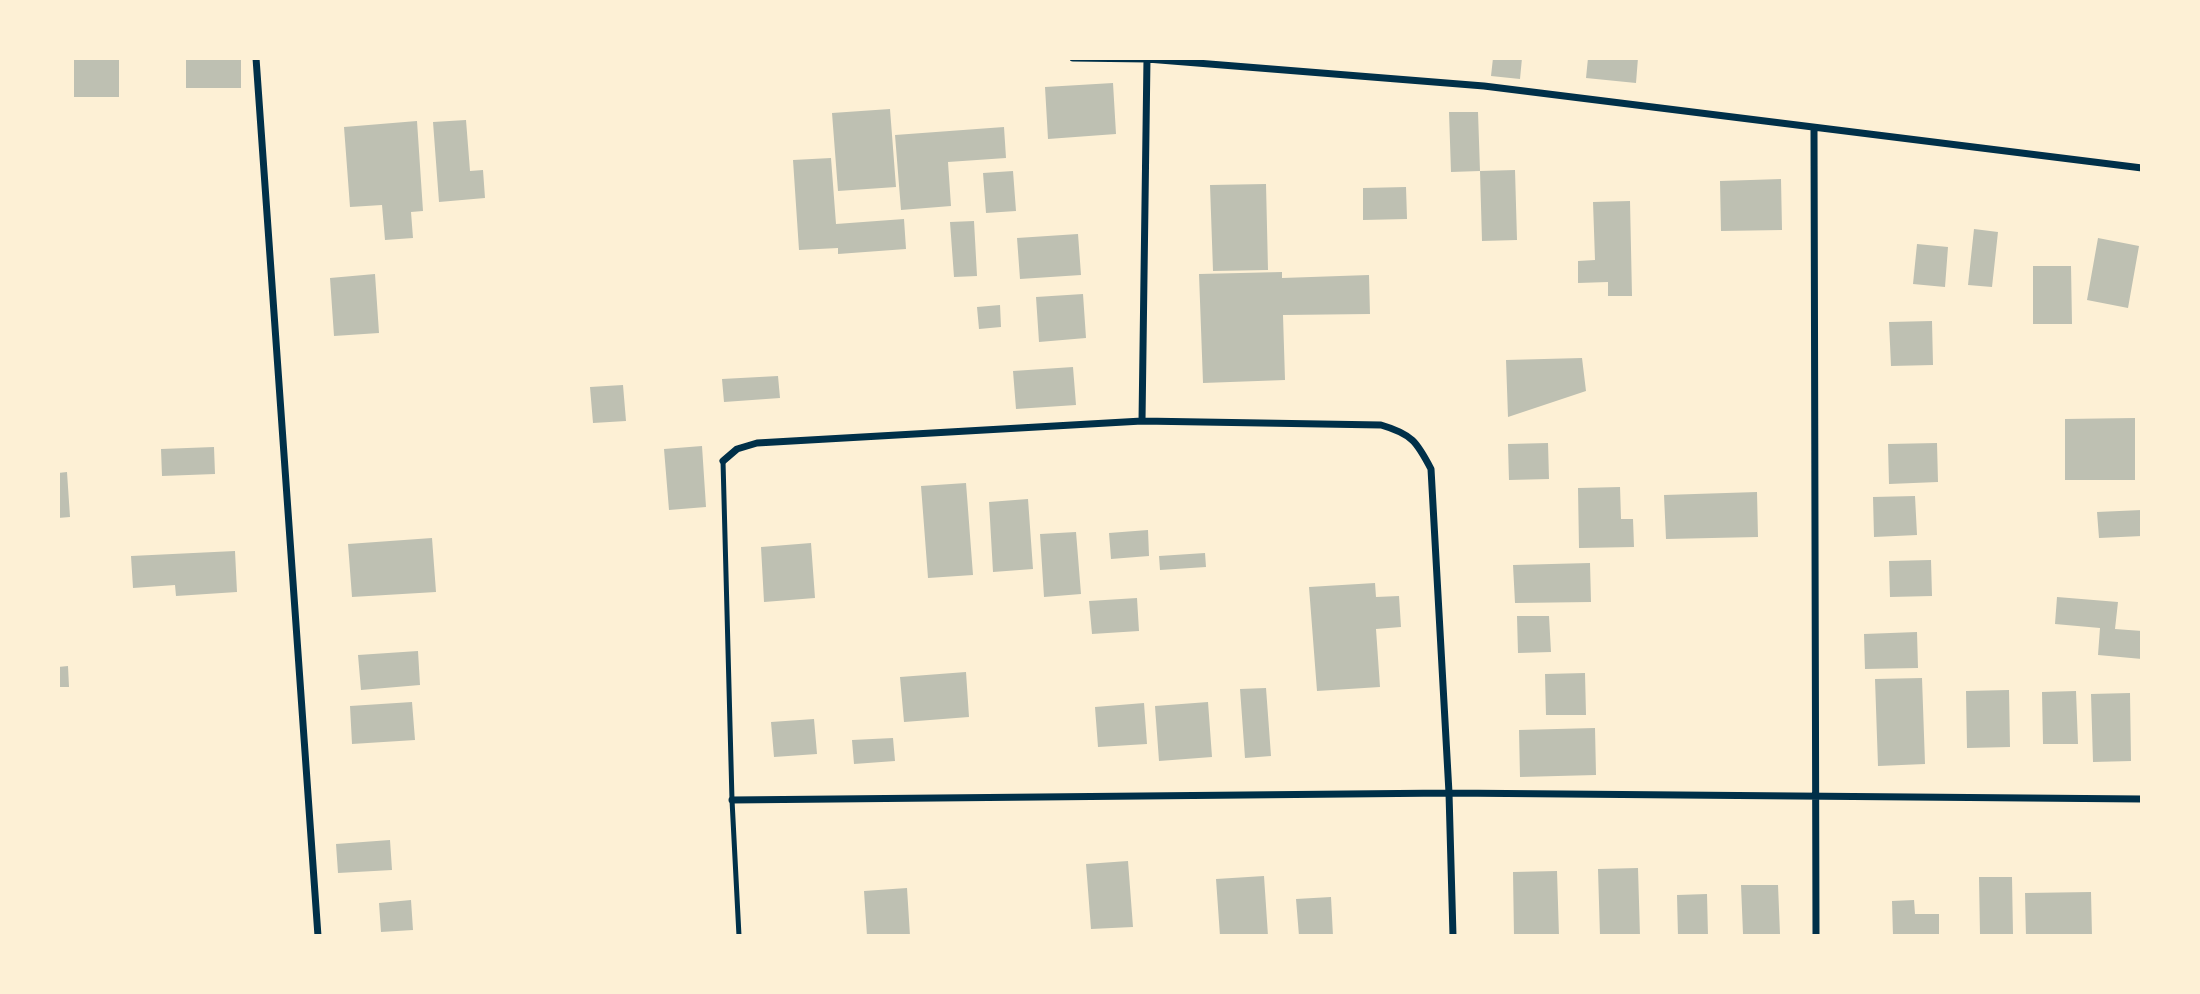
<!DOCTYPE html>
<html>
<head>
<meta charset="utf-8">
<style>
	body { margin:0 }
	#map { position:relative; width:2200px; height:994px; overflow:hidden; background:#fdf0d5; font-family:Barlow,sans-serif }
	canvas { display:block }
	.frame { position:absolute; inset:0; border:60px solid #fdf0d5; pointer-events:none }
</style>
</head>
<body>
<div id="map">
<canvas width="2200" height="994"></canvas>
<div class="frame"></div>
</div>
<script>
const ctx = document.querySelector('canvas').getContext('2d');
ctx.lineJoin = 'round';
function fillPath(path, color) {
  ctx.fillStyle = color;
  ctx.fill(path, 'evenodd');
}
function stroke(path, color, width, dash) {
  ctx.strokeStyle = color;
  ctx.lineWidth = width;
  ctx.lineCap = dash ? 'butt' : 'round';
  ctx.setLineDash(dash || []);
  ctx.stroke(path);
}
const building = new Path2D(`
	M74,58h45v39h-45z
	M186,58h55v30h-55z
	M1493,58h29l-2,21 -29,-3z
	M1588,58h50l-2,25 -50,-5z
	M1113,83l3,51 -68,5 -3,-52z
	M890,109l6,78 -58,4 -6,-78z
	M1449,112h29l2,59 -29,1z
	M466,120l4,51 13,-1 2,28 -46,4 -6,-80z
	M417,121l6,90 -12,1 2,26 -28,2 -3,-35 -32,2 -6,-80z
	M1004,127l2,31 -58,4 3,44 -50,4 -6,-75z
	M831,158l5,66 68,-5 2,30 -68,5v-6l-39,2 -6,-90z
	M1515,170l2,70 -35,1 -2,-70z
	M1013,171l3,40 -30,2 -3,-40z
	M1781,179l1,51 -61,1 -1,-50z
	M1266,184l2,86 -55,1 -3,-86z
	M1406,187l1,32 -44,1v-32z
	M1630,201l2,95h-24v-14l-30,1v-22l17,-1 -2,-58z
	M974,221l3,55 -23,1 -4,-55z
	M1974,229l24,3 -6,55 -24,-2z
	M1078,234l3,41 -61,4 -3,-41z
	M2098,238l41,8 -11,62 -41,-8z
	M1917,244l31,3 -3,40 -32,-3z
	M2033,266h38l1,58h-39z
	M1282,272v6l87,-3 1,39 -87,1 2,65 -82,3 -4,-109z
	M375,274l4,59 -45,3 -4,-58z
	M1083,294l3,44 -47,4 -3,-45z
	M1000,305l1,22 -22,2 -2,-22z
	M1932,321l1,44 -42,1 -2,-44z
	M1582,358l4,33 -78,26 -2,-57z
	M1073,367l3,38 -60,4 -3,-38z
	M778,376l2,22 -56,4 -2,-23z
	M623,385l3,36 -33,2 -3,-36z
	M2135,418v62h-70v-61z
	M1548,443l1,36 -40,1 -1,-36z
	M1937,443l1,39 -49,2 -1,-40z
	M702,446l4,61 -37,3 -5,-61z
	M214,447l1,27 -53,2 -1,-27z
	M67,472l3,45 -12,1v-45z
	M966,483l7,92 -45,3 -7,-92z
	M1620,487l1,32h12l1,28 -55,1 -1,-60z
	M1757,492l1,45 -92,2 -2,-44z
	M1915,496l2,39 -43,2 -1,-40z
	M1028,499l5,70 -40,3 -4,-70z
	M2142,510v26l-43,2 -2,-26z
	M1148,530l1,26 -38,3 -2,-26z
	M1076,532l5,62 -37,3 -4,-63z
	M432,538l4,54 -84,5 -4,-53z
	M811,543l4,55 -51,4 -3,-55z
	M235,551l2,41 -61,4 -1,-11 -42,3 -2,-32z
	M1205,553l1,14 -46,3 -1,-14z
	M1931,560l1,36 -42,1 -1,-36z
	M1590,563l1,39 -76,1 -2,-38z
	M1375,583l1,14 23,-1 2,31 -25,2 4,58 -63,4 -8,-104z
	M2057,597l61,5 -3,27 27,2v28l-44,-4 2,-27 -45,-4z
	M1137,598l2,33 -47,3 -3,-33z
	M1517,616h32l2,36 -33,1z
	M1917,632l1,36 -53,1 -1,-35z
	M418,651l2,34 -59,5 -3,-35z
	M68,666l1,21h-11v-20z
	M966,672l3,45 -65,5 -4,-45z
	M1585,673l1,42h-40l-1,-41z
	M1922,678l3,86 -47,2 -3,-87z
	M1266,688l5,68 -26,2 -5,-69z
	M2009,690l1,57 -43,1 -1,-57z
	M2076,691l2,53h-35l-1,-52z
	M2130,693l1,68 -38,1 -2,-68z
	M412,702l3,38 -63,4 -2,-38z
	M1208,702l4,55 -53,4 -4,-55z
	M1144,703l3,41 -49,3 -3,-40z
	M814,719l3,35 -43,3 -3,-35z
	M1595,728l1,47 -76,2 -1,-47z
	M893,738l2,23 -41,3 -2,-24z
	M390,840l2,30 -54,3 -2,-29z
	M1128,861l5,66 -42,2 -5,-65z
	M1638,868l2,68h-40l-2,-67z
	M1557,871l2,65h-45l-1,-64z
	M1264,876l4,60h-48l-4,-57z
	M1979,877h33l1,57 -33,1z
	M1741,885h37l2,49h-37z
	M907,888l3,48h-43l-3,-45z
	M2091,892l1,44h-66l-1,-43z
	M1707,894l1,42h-30l-1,-41z
	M1331,897l2,39h-34l-3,-37z
	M411,900l2,30 -32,2 -2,-29z
	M1914,900l1,14h24v22h-46l-1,-35z`);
const service = new Path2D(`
	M723,461l9,339 7,136`);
const minor = new Path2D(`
	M256,58l62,878
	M1073,58l74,1 337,27 658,82
	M1814,128l2,808
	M1142,421l5,-363
	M723,461l14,-12 20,-6 385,-22 239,4c31,9 36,17 50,44l18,324 4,143
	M732,800l717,-7 693,6`);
fillPath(building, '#bec0b2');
stroke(service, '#003049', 5);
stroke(minor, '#003049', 7);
</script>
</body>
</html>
